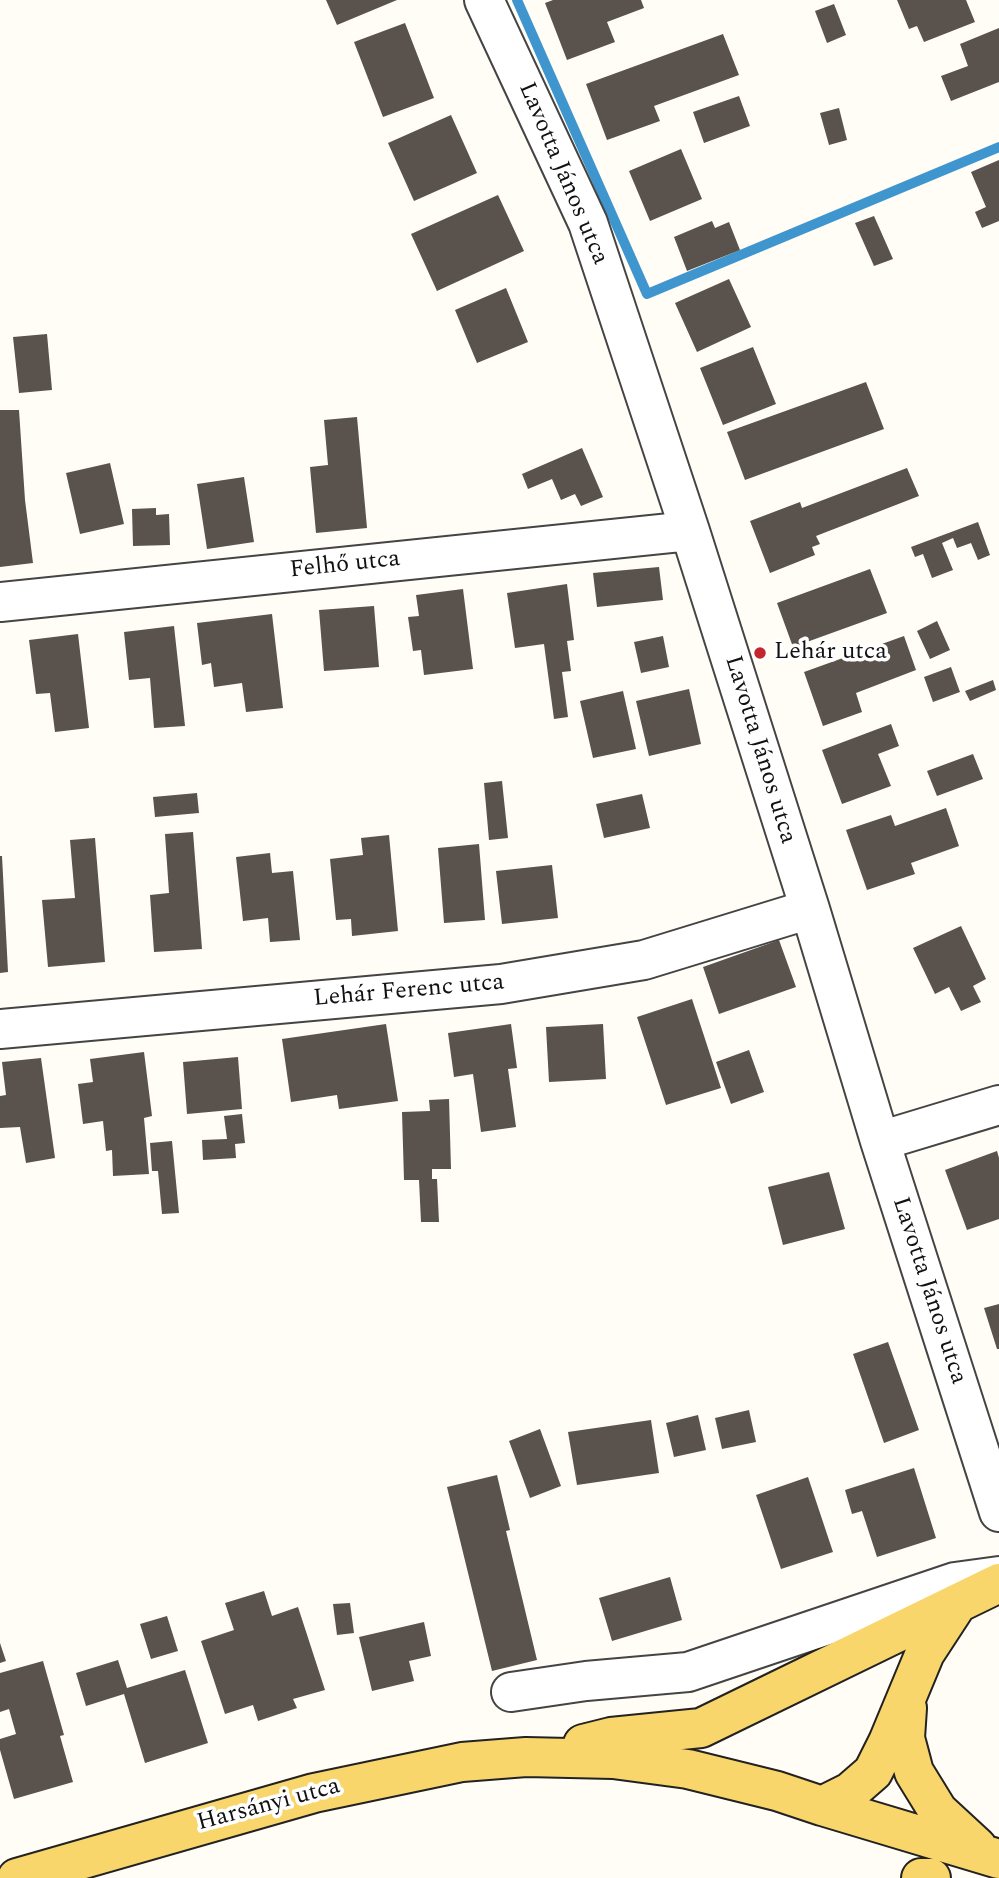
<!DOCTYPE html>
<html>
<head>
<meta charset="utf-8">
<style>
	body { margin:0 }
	canvas { display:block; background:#fffdf5 }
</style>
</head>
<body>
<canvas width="999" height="1878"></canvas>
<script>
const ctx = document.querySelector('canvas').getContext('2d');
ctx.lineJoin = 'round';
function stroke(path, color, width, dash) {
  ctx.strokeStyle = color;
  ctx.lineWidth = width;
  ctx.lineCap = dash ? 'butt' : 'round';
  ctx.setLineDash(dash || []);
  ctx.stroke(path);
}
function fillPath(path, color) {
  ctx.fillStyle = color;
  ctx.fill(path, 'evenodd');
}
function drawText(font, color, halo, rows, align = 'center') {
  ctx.font = font + ' Spectral,serif';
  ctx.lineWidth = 7;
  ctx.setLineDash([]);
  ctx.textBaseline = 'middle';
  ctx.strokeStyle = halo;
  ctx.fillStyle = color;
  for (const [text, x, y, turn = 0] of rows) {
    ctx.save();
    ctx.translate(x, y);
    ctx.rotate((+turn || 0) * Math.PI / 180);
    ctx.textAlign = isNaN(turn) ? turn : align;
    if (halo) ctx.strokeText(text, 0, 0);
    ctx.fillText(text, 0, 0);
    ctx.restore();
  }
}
const stream = new Path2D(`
	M517,0l130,294 352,-147`);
const building = new Path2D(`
	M326,0h71l-60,25z
	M553,0h88l3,8 -37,14 8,20 -48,18 -22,-57z
	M897,0h69l9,22 -51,20 -7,-16 -8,3z
	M834,4l12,31 -19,8 -12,-32z
	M405,23l29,75 -51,19 -29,-75z
	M999,28v54l-48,19 -10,-25 27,-10 -8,-22z
	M723,34l16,41 -85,31 6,15 -53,19 -21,-56z
	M739,96l11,30 -46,17 -11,-31z
	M839,108l8,32 -18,5 -9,-32z
	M451,115l26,58 -63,28 -26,-58z
	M681,149l21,50 -52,22 -21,-50z
	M999,160v61l-17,7 -7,-16 11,-5 -15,-35z
	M498,195l26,56 -87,40 -26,-57z
	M874,216l19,43 -19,7 -19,-43z
	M712,221l3,7 14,-6 11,28 -53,21 -13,-34z
	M729,279l22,48 -54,25 -22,-49z
	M506,288l22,54 -51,21 -22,-53z
	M47,334l5,56 -33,3 -6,-56z
	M753,347l23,57 -53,21 -23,-57z
	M866,382l18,47 -139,51 -18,-48z
	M0,410h19l6,90 8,63 -33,4z
	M357,417l10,111 -51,5 -6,-66 18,-2 -4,-45z
	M582,448l21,49 -22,9 -6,-12 -14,6 -9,-21 -24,10 -6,-15z
	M110,463l14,61 -44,10 -14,-61z
	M907,468l12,28 -103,40 4,8 -8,3 3,8 -45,18 -20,-52 50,-19 2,6z
	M244,477l10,65 -47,7 -10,-65z
	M156,508v7l13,-1 1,31 -37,1 -1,-37z
	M978,522l12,33 -12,5 -7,-17 -14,5 -4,-10 -11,5 11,27 -21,8 -9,-24 -8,3 -4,-10z
	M659,567l4,33 -66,7 -4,-34z
	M870,569l17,44 -94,34 -16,-44z
	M567,584l7,56 -7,1 4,30 -9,1 6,45 -14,2 -10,-75 -29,4 -8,-55z
	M463,589l10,80 -49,6 -3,-25 -8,1 -5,-34 11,-1 -3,-21z
	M374,606l5,61 -55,4 -5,-61z
	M272,614l11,94 -37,4 -4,-29 -28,4 -3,-24 -9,2 -5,-42z
	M937,621l13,29 -20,9 -13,-28z
	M174,626l11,100 -31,2 -4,-50 -21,2 -5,-48z
	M78,634l11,94 -34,4 -5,-39 -14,1 -7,-54z
	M663,636l6,31 -28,6 -7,-31z
	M904,636l12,34 -60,23 6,19 -39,14 -19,-54z
	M951,667l9,25 -27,10 -9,-25z
	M993,680l3,10 -26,11 -5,-10z
	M689,689l12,55 -52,12 -13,-55z
	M623,691l13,58 -43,9 -13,-57z
	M891,724l8,22 -21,8 13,32 -49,18 -20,-54z
	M973,754l10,25 -46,17 -10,-25z
	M502,781l6,57 -19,2 -5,-57z
	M197,793l2,20 -44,4 -2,-20z
	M642,794l8,34 -46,10 -8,-34z
	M946,808l13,38 -48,17 4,11 -48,16 -21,-60 45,-15 4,11z
	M193,832l9,117 -48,3 -4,-57 19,-2 -4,-59z
	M389,835l9,96 -46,5 -1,-17 -15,1 -6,-61 33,-4 -2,-17z
	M95,838l10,124 -57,5 -6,-67 33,-2 -5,-58z
	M479,844l6,76 -41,3 -6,-75z
	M270,853l2,20 21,-2 7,69 -30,2 -2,-24 -25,3 -7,-64z
	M0,856h2l6,116 -8,1z
	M552,865l6,53 -56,6 -6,-53z
	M961,926l25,53 -13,7 8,16 -20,9 -12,-24 -14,7 -22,-46z
	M779,940l17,47 -77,27 -16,-47z
	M692,999l29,89 -55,17 -29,-88z
	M386,1024l12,77 -59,8 -2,-14 -46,7 -9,-63z
	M511,1024l6,44 -9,1 8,58 -35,5 -8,-58 -19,3 -6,-44z
	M603,1024l3,55 -57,3 -3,-55z
	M749,1050l15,42 -33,12 -15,-42z
	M144,1052l8,64 -8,2 5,56 -36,2 -1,-26 -6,1 -3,-30 -20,3 -5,-40 15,-2 -3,-23z
	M238,1057l4,52 -55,5 -4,-52z
	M41,1058l14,100 -29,5 -6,-36 -20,1v-32l6,-1 -4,-33z
	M449,1099l2,70h-19v10h5l2,43h-18l-2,-42h-15l-2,-68 28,-1 -1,-11z
	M242,1114l3,29 -10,1 1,14 -33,2 -1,-20 25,-1 -3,-23z
	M172,1141l7,72 -17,1 -4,-43h-6l-2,-28z
	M997,1151l2,7v61l-32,11 -22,-60z
	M829,1172l16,57 -62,16 -15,-58z
	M999,1304v45h-2l-13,-41z
	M888,1342l31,88 -35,13 -31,-89z
	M749,1410l7,32 -34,7 -7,-31z
	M698,1415l8,35 -32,7 -8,-34z
	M651,1420l8,53 -82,12 -9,-53z
	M540,1429l21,57 -31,12 -21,-57z
	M914,1468l22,70 -59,19 -15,-46 -10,3 -7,-24z
	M497,1475l13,55 -4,1 31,129 -45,11 -45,-184z
	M808,1477l25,75 -52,17 -25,-74z
	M670,1577l12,43 -70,21 -13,-43z
	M264,1591l8,25 26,-9 27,83 -32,9 4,9 -39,13 -5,-16 -28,9 -24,-73 33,-11 -9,-27z
	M350,1603l4,30 -17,2 -4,-31z
	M167,1616l11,35 -27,8 -11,-35z
	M424,1622l7,34 -22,5 5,20 -42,10 -13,-54z
	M0,1643l6,18 -6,2z
	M118,1660l9,28 58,-18 23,73 -63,20 -21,-69 -38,12 -10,-33z
	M43,1661l21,74 -4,1 13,46 -59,17 -14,-49v-11l16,-5 -7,-25 -9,3v-39z`);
const minor = new Path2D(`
	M484,0l104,223 102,308 120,378 70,232 119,371
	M0,602l690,-71
	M0,1029l501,-45 143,-24 166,-51
	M880,1141l119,-36
	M511,1692l75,-11 102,-9 267,-90 44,-6`);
const major = new Path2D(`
	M907,1708l-2,30 9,34 24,39 39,36
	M583,1744l28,-7 90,-9 298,-145
	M822,1806l28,-14 23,-20 15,-30 37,-89 32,-49
	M17,1878l297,-85 148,-31 64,-5 87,2 75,10 89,22 45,15 177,53
	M921,1878h10`);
const markers = [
	[760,653,7,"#c4262e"]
];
const streetNames = [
	["Lavotta János utca",562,174,67],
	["Felhő utca",345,566,-6],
	["Lavotta János utca",759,750,73],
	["Lehár Ferenc utca",409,992,-5],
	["Lavotta János utca",928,1291,72],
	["Harsányi utca",269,1806,-15]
];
const poiNames = [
	["Lehár utca",774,653]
];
stroke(stream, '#3f96cf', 10);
fillPath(building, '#5a524d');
stroke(minor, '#444', 42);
stroke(major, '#222', 42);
stroke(minor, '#fff', 38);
stroke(major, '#f9d66b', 38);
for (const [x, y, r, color] of markers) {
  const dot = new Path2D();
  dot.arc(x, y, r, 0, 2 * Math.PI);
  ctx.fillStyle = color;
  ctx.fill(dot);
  stroke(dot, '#fff', 2.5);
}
drawText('24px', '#111', '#fff', streetNames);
drawText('24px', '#111', '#fff', poiNames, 'left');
</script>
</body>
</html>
